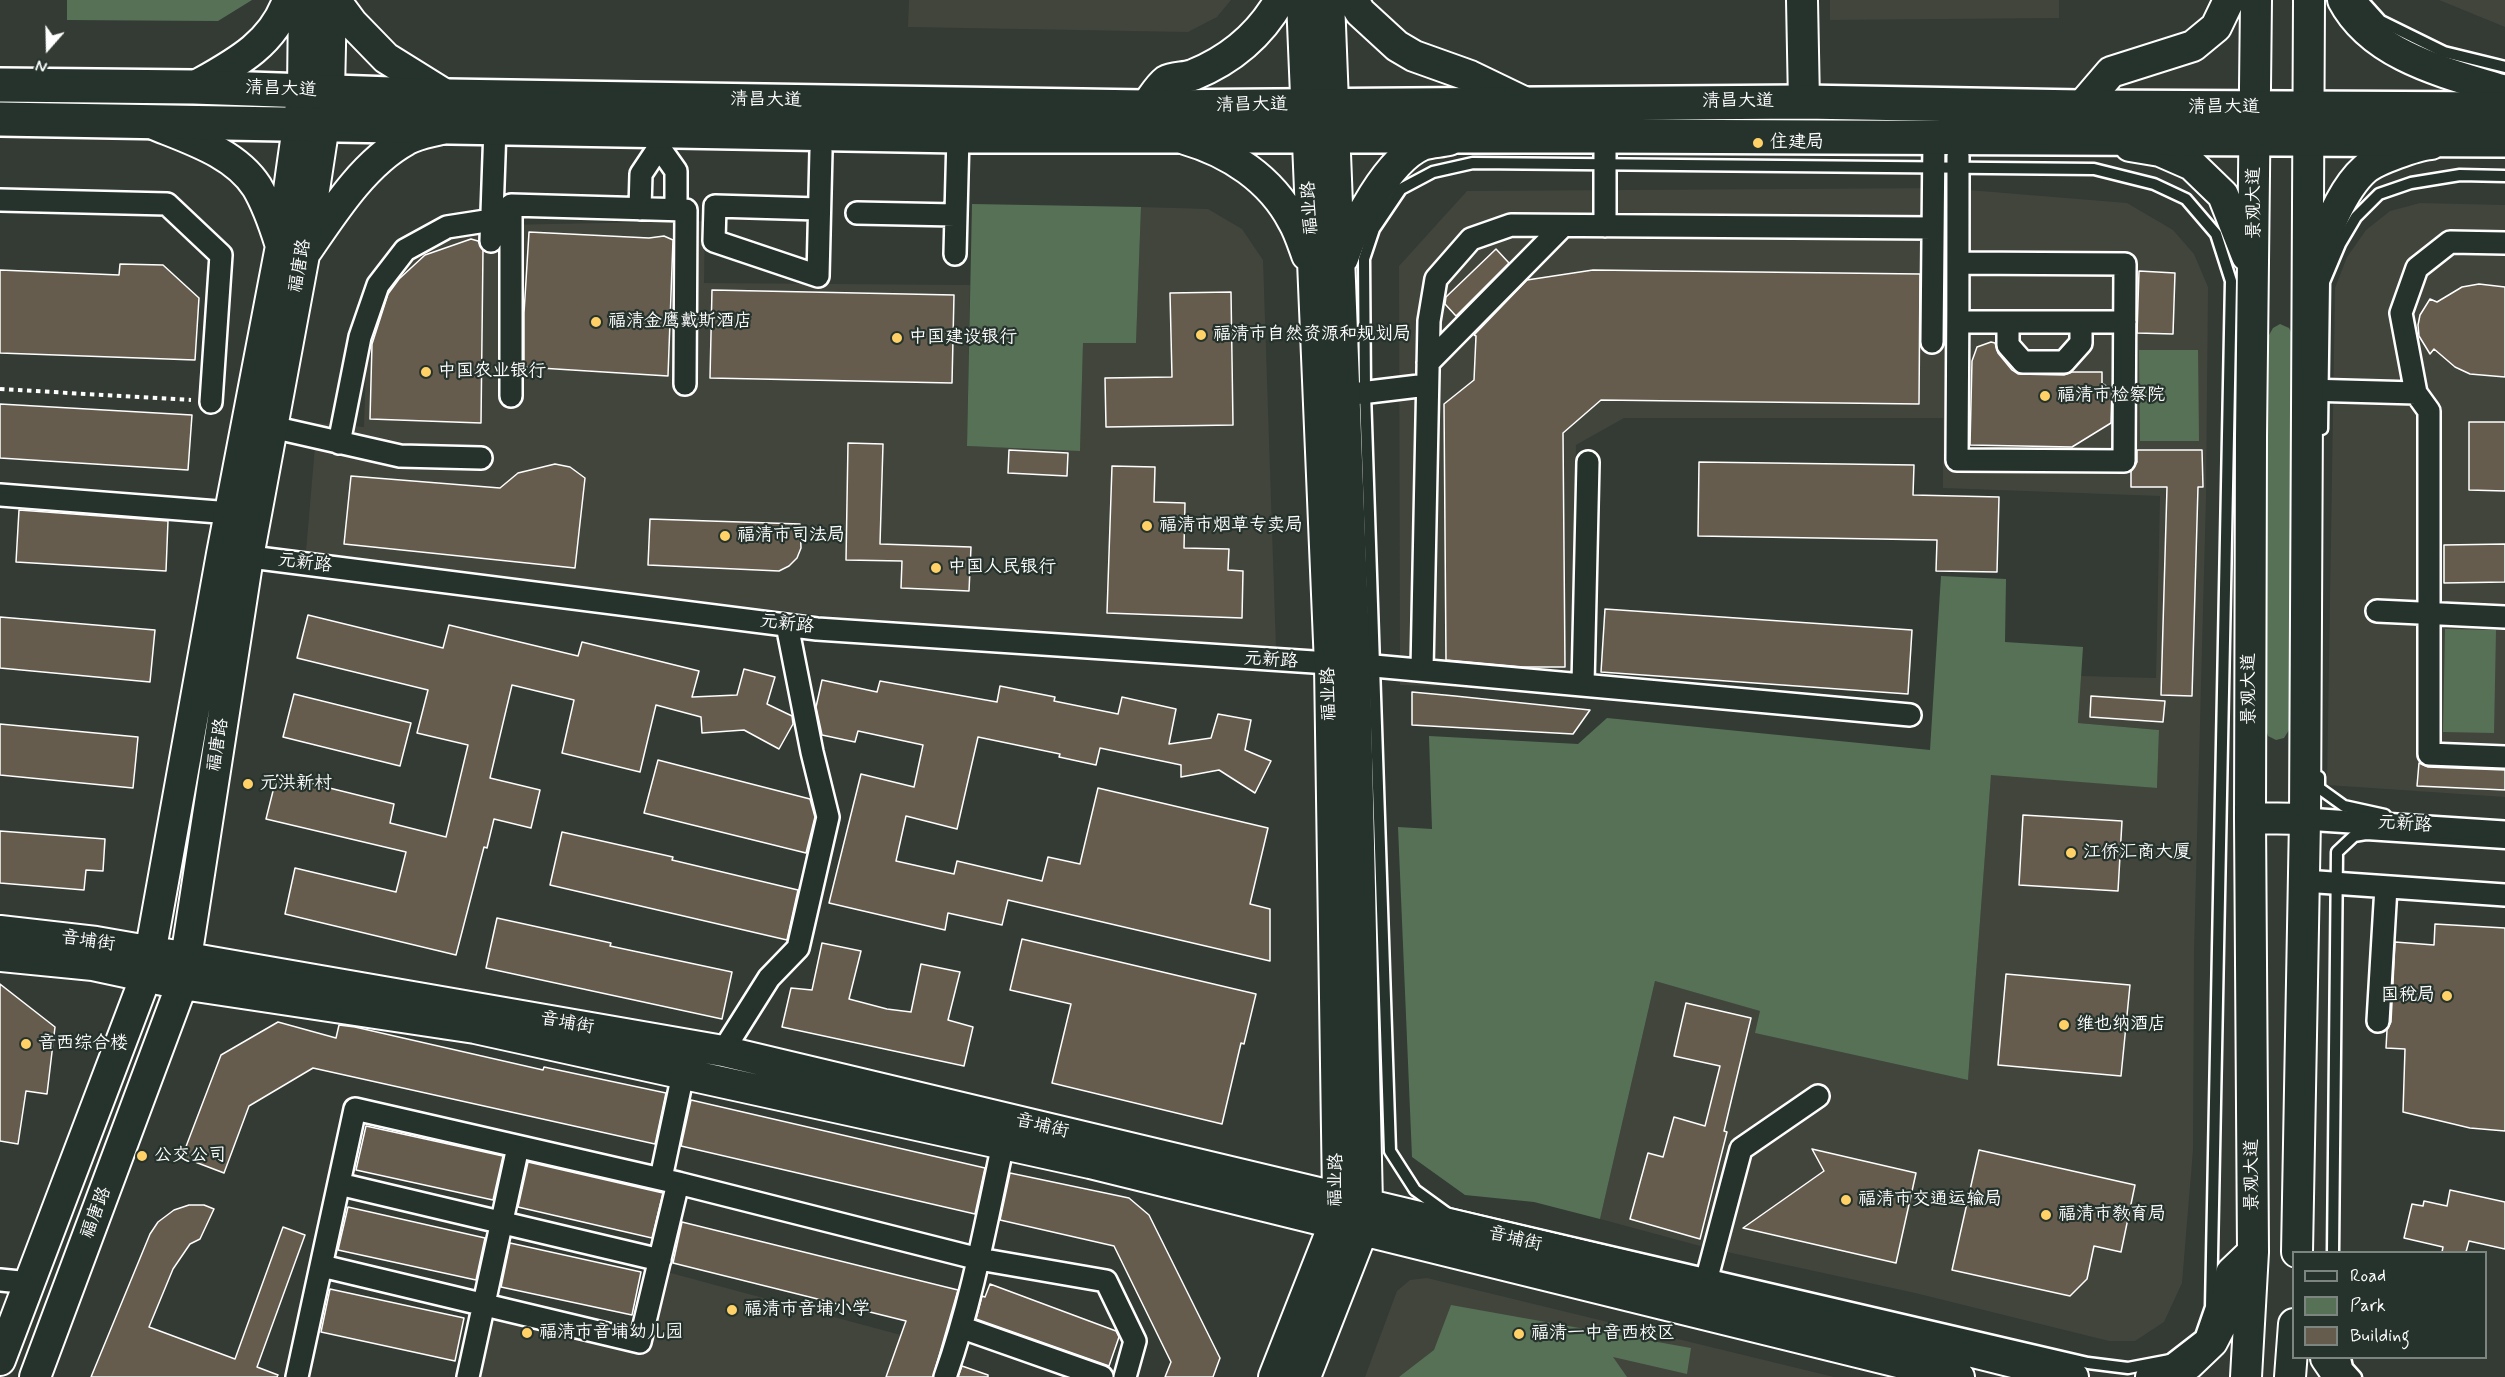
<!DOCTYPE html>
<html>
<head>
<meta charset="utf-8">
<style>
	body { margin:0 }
	#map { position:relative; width:2505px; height:1377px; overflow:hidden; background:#333b34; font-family:Mynerve,sans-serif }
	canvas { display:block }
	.legend { position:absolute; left:2292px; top:1251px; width:195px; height:108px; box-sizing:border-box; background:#26332d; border:2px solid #7d8581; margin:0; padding:8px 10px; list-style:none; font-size:18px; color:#fff }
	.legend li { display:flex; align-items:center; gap:12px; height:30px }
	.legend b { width:30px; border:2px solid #7d8581 }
	.north { position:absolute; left:18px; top:18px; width:60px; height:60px; -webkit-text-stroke:4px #26332d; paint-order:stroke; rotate:200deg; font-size:16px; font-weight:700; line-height:24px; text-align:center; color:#fff }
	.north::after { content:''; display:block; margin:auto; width:21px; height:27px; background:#fff; clip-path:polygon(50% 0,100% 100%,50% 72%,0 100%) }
</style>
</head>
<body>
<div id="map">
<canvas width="2505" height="1377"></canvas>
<ul class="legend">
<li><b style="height:8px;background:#26332d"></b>Road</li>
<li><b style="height:16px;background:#577157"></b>Park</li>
<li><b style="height:16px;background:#655c4e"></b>Building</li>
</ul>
<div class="north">N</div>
</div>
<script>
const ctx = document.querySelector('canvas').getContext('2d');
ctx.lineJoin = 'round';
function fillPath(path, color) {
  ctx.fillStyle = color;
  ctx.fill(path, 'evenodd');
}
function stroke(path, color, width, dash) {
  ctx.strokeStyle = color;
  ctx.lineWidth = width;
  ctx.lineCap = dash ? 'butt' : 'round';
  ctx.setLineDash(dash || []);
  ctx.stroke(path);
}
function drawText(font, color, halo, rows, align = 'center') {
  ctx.font = font + ' Mynerve,"LXGW WenKai TC",sans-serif';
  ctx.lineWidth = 4.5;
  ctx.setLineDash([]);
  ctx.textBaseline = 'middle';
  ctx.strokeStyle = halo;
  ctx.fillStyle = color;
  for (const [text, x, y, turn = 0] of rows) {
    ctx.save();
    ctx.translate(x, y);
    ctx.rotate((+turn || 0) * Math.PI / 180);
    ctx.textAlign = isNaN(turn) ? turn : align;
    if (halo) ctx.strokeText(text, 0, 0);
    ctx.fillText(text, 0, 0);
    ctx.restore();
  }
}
const built = new Path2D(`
	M909,0h322l-14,17 -29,15 -280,-5z
	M1830,0h229v18l-229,2z
	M2439,0h66v27z
	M1944,188l183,15 46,27 21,24 14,33 -2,210 -12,455 -1,198 -11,133 -18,39 -29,19h-26l-194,-48 -211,-46 -104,-28 55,-238 106,30 -5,22 212,47 23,-306 166,14 2,-58 -81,-7 3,-47 75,2 4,-182 -217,-8v-70h-319l-48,27 -4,245 -172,-5 -1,-419 68,-75z
	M2420,203l85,2v592l-178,-12 8,-497 12,-31 19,-27 24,-19z
	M1141,207l67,2 34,20 21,31 13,388 -193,-11 -247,-20 -237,-27 -293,-39 11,-128 47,4 3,-99 11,-26 25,-38 21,-18 40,-15 38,-6 203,-4 -1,62 266,2 -3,161 113,4 3,-107h53z
	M667,1272l282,76 -11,29h-462l14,-63 154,37z
	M1427,1278l407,99h-469l32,-86 13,-11z`);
const green = new Path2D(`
	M67,0h185l-34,21 -151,-1z
	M972,204l169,3 -5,136h-53l-3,108 -113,-5z
	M2280,324l9,4 4,8 -4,394 -5,8 -8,2 -8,-4 -3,-9 4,-392 4,-7z
	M2139,350h59l1,91h-59z
	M1941,576l65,3 -1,63 78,5 -5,76 81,7 -2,58 -166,-13 -23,305 -213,-47 5,-22 -105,-30 -55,238 -66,-17 -69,-7 -53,-38 -14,-330 34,2 -3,-93 149,8 29,-26 323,32z
	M2445,629l51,1 -2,103 -51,-1z
	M1451,1305l240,43 -4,26 -74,-17 14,20h-228l35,-27z`);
const building = new Path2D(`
	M529,232l120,6 15,-2 9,4 -5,136 -144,-9v-54z
	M471,239l7,2 5,9 -2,173 -111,-4 2,-75 16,-50 11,-15 26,-24z
	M1496,249l13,14 -53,53 -11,-12 1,-7z
	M120,264l43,1 36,33 -4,62 -195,-7v-83l119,5z
	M1593,270l327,4 -1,130 -318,-4 -38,33 2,234h-42l-77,-7 -2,-256 30,-24 2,-44 -2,-1 53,-55z
	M2139,271l36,2 -2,61 -36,-1z
	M2479,284l26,3v90l-35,-3 -15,-7 -21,-18 -4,5 -11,-18 -1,-11 2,-10 10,-16 7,3 25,-15z
	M712,290l242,5 -2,88 -242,-5z
	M1231,292l2,133 -127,2 -1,-49 67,-1 -2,-84z
	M1991,342l4,1 3,10 14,17 6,4 46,1 8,-3h30v11l10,7 -1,33 -39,24 -102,-2 2,-84 5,-14z
	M0,404l192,11 -4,55 -188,-12z
	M2469,422h36v69l-36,-1z
	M848,443l35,1 -3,100 91,3 -2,44 -68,-3 1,-27 -56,-1z
	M1009,450l59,3 -1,23 -59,-3z
	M2137,450h65l1,37h-5l-6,209 -31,-1 6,-208h-36v-16l6,-9z
	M1699,462l215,3 -1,30 86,2 -2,75 -61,-1 1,-31 -239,-4z
	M555,464l15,3 15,11 -10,90 -231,-24 7,-68 149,12 18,-15z
	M1112,466l43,1 -1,35 31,1 -1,45 45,1 -1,21 15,1 -1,47 -135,-5z
	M19,510l149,11 -2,50 -150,-9z
	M650,519l150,5 1,24 -4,10 -8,8 -10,5 -131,-6z
	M2505,544v38l-61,1v-38z
	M1605,609l307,21 -4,64 -307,-22z
	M308,615l135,33 6,-23 129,31 4,-14 117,29 -7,26 45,-2 7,-26 31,8 -8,27 25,12 1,8 -14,25 -35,-19 -42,3 -1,-16 -45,-12 -16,67 -78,-19 12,-53 -62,-15 -22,93 50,12 -9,38 -37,-9 -7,29 -3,-1 -28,108 -171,-41 10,-46 101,24 10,-40 -140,-33 11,-44 117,29 -4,19 56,14 22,-92 -51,-12 11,-43 -131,-32z
	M0,617l155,13 -5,52 -150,-14z
	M822,680l55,12 3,-11 117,21 3,-16 55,11 -1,4 64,13 4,-17 54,12 -7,35 42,-6 7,-24 33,6 -6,30 26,11 -16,32 -36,-23 -38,7v-12l-81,-17 -4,17 -37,-8 1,-3 -82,-17 -21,92 -51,-13 -10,45 58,13 3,-13 85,20 6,-24 32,7 18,-76 170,40 -18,76 20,5v52l-262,-61 -6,25 -54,-12 -3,17 -116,-27 32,-129 53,13 9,-42 -65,-14 -3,11 -33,-7 -6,-28z
	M1412,692l43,4 135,14 -17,24 -161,-9z
	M294,694l117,29 -11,43 -117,-29z
	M2091,696l74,5 -2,21 -73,-5z
	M0,724l138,13 -5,51 -133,-13z
	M658,760l152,39 5,18 -9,36 -162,-40z
	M2419,763l9,4 77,3v20l-88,-4z
	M2023,815l99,6 -4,70 -99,-6z
	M0,831l105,8 -2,32 -17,-1 -2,20 -84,-7z
	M562,832l111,25 -1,3 126,30 -11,50 -237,-55z
	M497,918l114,25 -1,3 122,26 -10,47 -236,-51z
	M2435,924l70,4v203l-35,-3 -67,-16 2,-63 -19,-1 1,-18 4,-8 4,-80 39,3z
	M1022,939l234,55 -12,50 -3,-1 -19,81 -170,-41 19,-79 -61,-14z
	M822,943l39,8 -12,48 38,10 24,3 10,-48 39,8 -12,48 25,7 -9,39 -182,-39 9,-39 21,2z
	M2006,974l124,11 -9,91 -123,-11z
	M0,984l55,43 -8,67 -21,-3 -8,53 -18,-3z
	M1686,1003l65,15 -27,113 3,1 -27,107 -70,-20 18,-66 15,4 11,-40 31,9 15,-60 -46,-10z
	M278,1022l58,16 3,-13 16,2 188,43 1,-3 122,26 -10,47 -1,4 -342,-76 -64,38 -25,67 -42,-16 39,-102z
	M691,1100l294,68 -10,46 -294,-68z
	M366,1126l137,30 -10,44 -137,-30z
	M1812,1149l104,24 -20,90 -153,-35 81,-57z
	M1979,1150l156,35 -14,67 -27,-6 -7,33 -17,17 -118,-26z
	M528,1162l135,31 -11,45 -134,-31z
	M1010,1173l119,25 20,17 71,143 -7,19h-48l6,-15 -57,-116 -114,-26z
	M2450,1190l55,12v47l-36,-8 -3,11h-24l1,-5 -39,-9 8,-34 11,2 1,-5 23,5z
	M189,1205h15l10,4 -14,30 -10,5 -17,25 -24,58 86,32 48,-132 22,8 -48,132 21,8 -1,2h-186l59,-143 8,-12 16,-12z
	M348,1207l137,31 -9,42 -138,-30z
	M682,1222l276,68 -25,87h-47l20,-56 -233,-58z
	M510,1243l131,29 -9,43 -131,-28z
	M990,1284l126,47 3,6 -10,29 -133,-47 6,-23 3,1z
	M330,1289l134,29 -9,43 -134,-29z
	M962,1366l26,9v2h-30z`);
const path = new Path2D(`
	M0,389l191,11`);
const lane = new Path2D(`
	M2362,0l19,21 63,31 61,15
	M1473,163l621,6 60,15 32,15 30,35 15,47 -20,1026 -10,29 -31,24 -42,8 -40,-5 -640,-149 -33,-24 -25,-39 -25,-758 -1,-134 10,-30 27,-40 32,-17z
	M2322,429l2,-147 16,-38 16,-27 23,-23 32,-11 49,-8 45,1
	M2319,777v11l25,18 41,9
	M2333,1252l4,-400 17,-16 12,-2 139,9
	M2345,1358l2,9 9,10`);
const street = new Path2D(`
	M1605,136v90
	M659,147l17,24v39
	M0,200l167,4 54,51 -10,147
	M640,209l1,-35 18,-27 1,-17
	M819,209l-104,-3 -1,35 104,35 3,-125
	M857,213l98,2
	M491,241l4,-113
	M2505,243l-55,-1 -33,26 -16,45 15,80 13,18v343l76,3
	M955,254l3,-118
	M1958,263l167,1 -1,197 -167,-1c1,-101 1,-203 1,-304
	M1958,322h167
	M2008,322v23l15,17h41l17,-19v-21
	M1932,342l2,-205
	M1428,363l135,-137
	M2307,390l109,3
	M1344,395l83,-10
	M511,396v-191l175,5 -1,174
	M272,427l128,29 81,2
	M339,443l21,-106 18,-52 27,-35 42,-23 45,-7
	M0,495l231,18
	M235,555l582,74 557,37 536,49
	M2377,611l128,6
	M1422,670l7,-349 7,-42 35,-40 40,-14 422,3
	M1583,685l5,-223
	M2305,819l200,13
	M2304,881l201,14
	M2378,1021l8,-134
	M723,1051l46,-73 29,-30 30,-131 -16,-65 -25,-127
	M661,1178l22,-104
	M339,1184l321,76
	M322,1266l318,76 38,-159 301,76 127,22 29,60 -10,36
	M0,1280l30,3
	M1705,1285l36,-136 77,-53
	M963,1328l139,49
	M297,1377l58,-268 323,74
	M468,1377l50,-230
	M945,1377c27,-76 41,-154 58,-233`);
const secondary = new Path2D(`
	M335,0l17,23 34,35 61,38
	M1353,0l7,12 37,34 17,10 56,20 56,27
	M1802,0l2,102
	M2343,0c30,57 104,73 162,91
	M194,87c39,-22 79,-42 94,-87
	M1145,107c6,-7 13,-20 21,-26 7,-4 19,-3 27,-6 37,-15 67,-40 87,-75
	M2081,107l30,-35 82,-26 23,-19 13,-27
	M151,123c36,15 84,29 106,64 10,17 17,37 23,56
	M1185,139c45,13 86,40 108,82 6,10 10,23 14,34
	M2130,146l30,5 32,14 31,30 24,61
	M307,250c26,-38 57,-87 99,-110 10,-6 24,-8 35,-11
	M1343,258c11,-33 45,-98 79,-113 8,-3 19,-3 27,-5
	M2315,264c9,-28 27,-75 50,-95 10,-9 52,-24 66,-25
	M2250,818l55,1
	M0,931l96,11 627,109 982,234 368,92
	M0,956l93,9 89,19 293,44 615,135 869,214
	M2297,1252l8,-433 4,-819
	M2326,1358l13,19
	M0,1360l146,-384 76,-422 59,-308 22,-155 1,-91
	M35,1377l147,-393 66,-427 56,-302 25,-163 2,-92
	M1274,1377l61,-155 3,-25 -8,-532 -28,-665
	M1305,1377l58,-148 4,-25 -12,-539 -26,-665
	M2151,1377l38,-13 23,-22 12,-23 7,-46 22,-21
	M2246,1377l7,-125 -3,-434 1,-381 5,-437
	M2290,1377l4,-53`);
const primary = new Path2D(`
	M0,85l194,2 253,9 698,11 659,-5 277,5 424,2
	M0,119l958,17h647l900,4`);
const markers = [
	[1758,143,6,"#ffd166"],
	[596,322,6,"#ffd166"],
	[1201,335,6,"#ffd166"],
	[897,338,6,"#ffd166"],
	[426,372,6,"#ffd166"],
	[2045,396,6,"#ffd166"],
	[1147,526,6,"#ffd166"],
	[725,536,6,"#ffd166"],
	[936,568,6,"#ffd166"],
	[248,784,6,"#ffd166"],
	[2071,853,6,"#ffd166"],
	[2447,996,6,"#ffd166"],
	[2064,1025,6,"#ffd166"],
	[26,1044,6,"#ffd166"],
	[142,1156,6,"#ffd166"],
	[1846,1200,6,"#ffd166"],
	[2046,1215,6,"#ffd166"],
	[732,1310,6,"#ffd166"],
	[527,1333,6,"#ffd166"],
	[1519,1334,6,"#ffd166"]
];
const streetNames = [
	["清昌大道",281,90,2],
	["清昌大道",766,101,1],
	["清昌大道",1738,102],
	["清昌大道",1252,106,-1],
	["清昌大道",2224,108],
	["景观大道",2255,203,-90],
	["福业路",1311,208,-93],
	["福唐路",301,266,-80],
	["元新路",305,564,7],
	["元新路",787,625,7],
	["元新路",1271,661,4],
	["景观大道",2250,689,-90],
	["福业路",1330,694,-91],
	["福唐路",219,745,-81],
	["元新路",2405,825,4],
	["音埔街",88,942,8],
	["音埔街",567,1024,10],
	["音埔街",1042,1127,13],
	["景观大道",2253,1175,-90],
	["福业路",1337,1180,-89],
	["福唐路",97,1213,-69],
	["音埔街",1515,1240,13]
];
const poiNames = [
	["住建局",1770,143],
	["福清金鹰戴斯酒店",608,322],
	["福清市自然资源和规划局",1213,335],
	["中国建设银行",909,338],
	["中国农业银行",438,372],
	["福清市检察院",2057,396],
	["福清市烟草专卖局",1159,526],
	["福清市司法局",737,536],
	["中国人民银行",948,568],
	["元洪新村",260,784],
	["江侨汇商大厦",2083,853],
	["国税局",2435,996,"right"],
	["维也纳酒店",2076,1025],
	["音西综合楼",38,1044],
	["公交公司",154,1156],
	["福清市交通运输局",1858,1200],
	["福清市教育局",2058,1215],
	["福清市音埔小学",744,1310],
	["福清市音埔幼儿园",539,1333],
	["福清一中音西校区",1531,1334]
];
fillPath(built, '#42453c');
fillPath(green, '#577157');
fillPath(building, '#655c4e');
stroke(building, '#fff', 1.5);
stroke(lane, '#fff', 15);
stroke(street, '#fff', 26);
stroke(secondary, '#fff', 34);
stroke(primary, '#fff', 38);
stroke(path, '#fff', 4, [4.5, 4.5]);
stroke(lane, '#26332d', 10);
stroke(street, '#26332d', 21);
stroke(secondary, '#26332d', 30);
stroke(primary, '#26332d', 33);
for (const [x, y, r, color] of markers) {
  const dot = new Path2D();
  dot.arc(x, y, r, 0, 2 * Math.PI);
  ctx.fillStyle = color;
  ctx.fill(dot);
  stroke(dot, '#26332d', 2);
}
drawText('18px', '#fff', '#26332d', streetNames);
drawText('18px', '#fff', '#26332d', poiNames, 'left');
</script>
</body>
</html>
